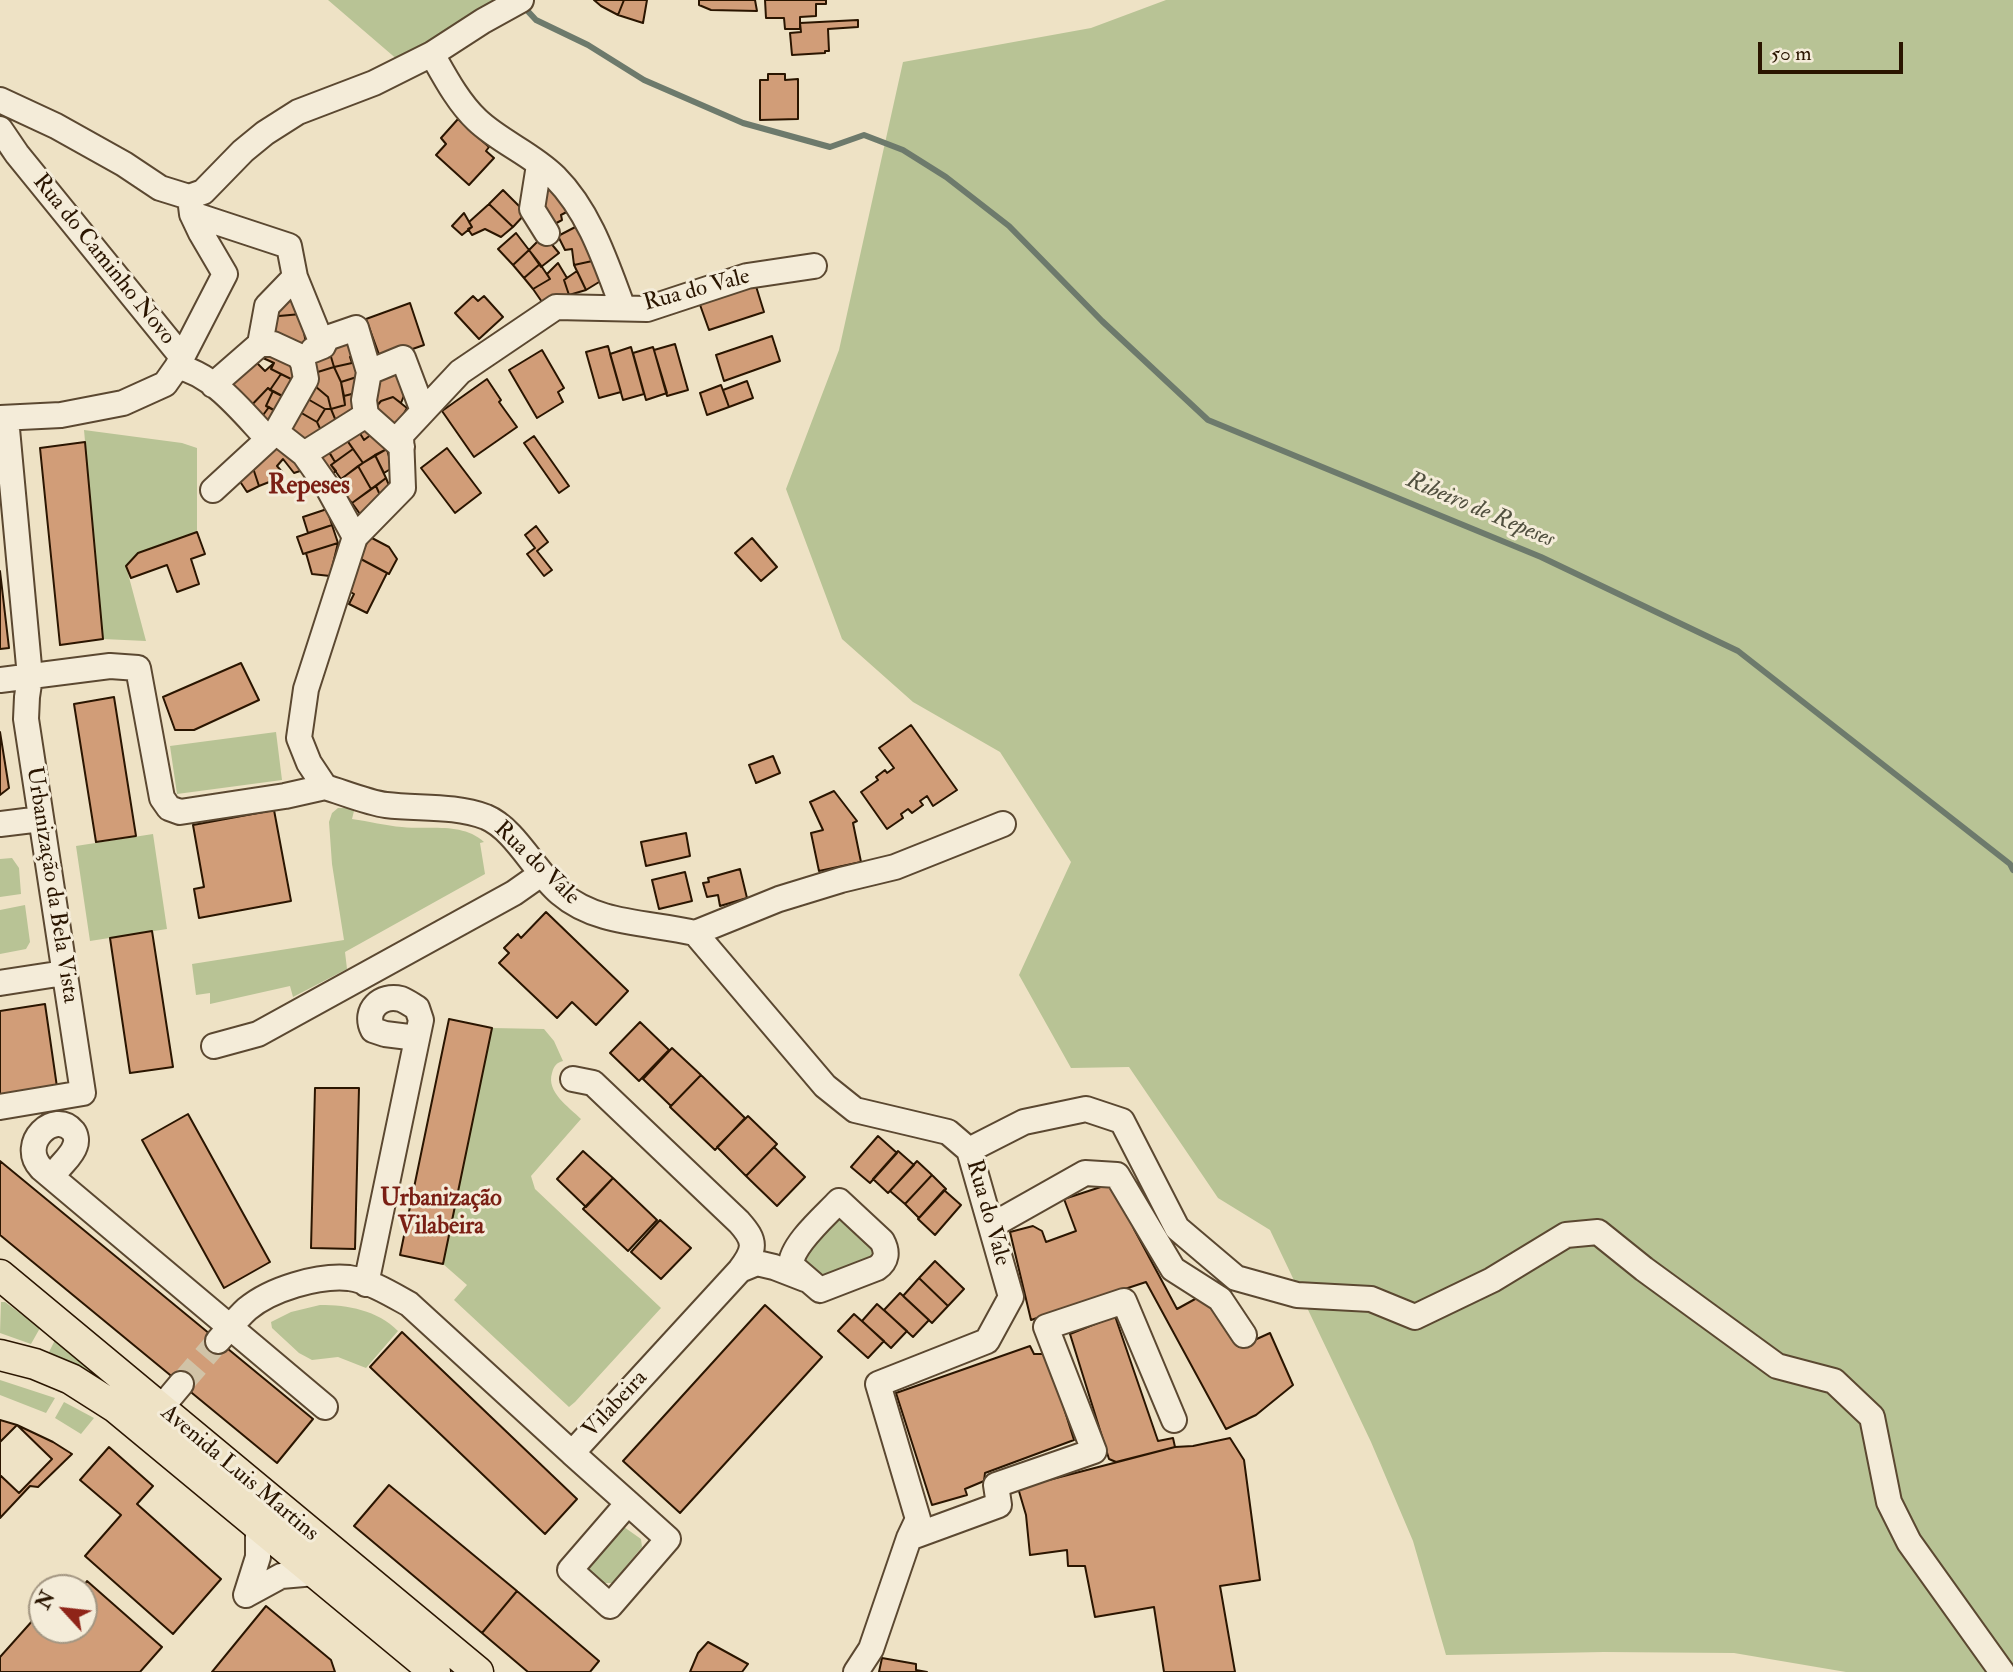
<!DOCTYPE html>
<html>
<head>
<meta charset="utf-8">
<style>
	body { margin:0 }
	#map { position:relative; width:2013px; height:1672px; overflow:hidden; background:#eee2c5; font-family:"IM FELL Double Pica",serif }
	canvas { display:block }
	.north { position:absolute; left:28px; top:1574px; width:70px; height:70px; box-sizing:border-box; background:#f4ecd9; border:2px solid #a39682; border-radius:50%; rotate:297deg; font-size:19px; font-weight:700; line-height:28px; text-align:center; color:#2a1500 }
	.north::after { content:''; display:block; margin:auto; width:24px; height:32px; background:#8f2418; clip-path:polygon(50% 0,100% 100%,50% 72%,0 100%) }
	.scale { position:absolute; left:1758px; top:42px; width:145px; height:32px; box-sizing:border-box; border:4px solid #2a1500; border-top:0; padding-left:9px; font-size:21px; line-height:24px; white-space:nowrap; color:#2a1500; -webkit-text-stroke:5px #f4ecd9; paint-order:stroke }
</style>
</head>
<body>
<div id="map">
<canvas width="2013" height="1672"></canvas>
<div class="north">N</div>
<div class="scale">50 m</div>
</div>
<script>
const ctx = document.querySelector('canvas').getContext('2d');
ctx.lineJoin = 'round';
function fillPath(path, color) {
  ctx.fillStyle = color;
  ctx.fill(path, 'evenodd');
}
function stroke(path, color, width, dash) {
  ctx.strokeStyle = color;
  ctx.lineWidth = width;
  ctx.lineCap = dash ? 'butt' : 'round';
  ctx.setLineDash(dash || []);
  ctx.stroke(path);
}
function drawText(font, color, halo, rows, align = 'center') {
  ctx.font = font + ' "IM FELL Double Pica",serif';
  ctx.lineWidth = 6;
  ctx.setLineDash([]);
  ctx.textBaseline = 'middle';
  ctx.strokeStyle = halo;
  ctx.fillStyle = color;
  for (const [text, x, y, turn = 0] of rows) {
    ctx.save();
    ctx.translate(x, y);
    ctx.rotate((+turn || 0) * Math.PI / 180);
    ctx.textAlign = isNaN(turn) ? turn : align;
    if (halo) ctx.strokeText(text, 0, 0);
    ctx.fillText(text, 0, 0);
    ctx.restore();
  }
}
const green = new Path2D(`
	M328,0h193l-115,67z
	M1166,0h847v1672h-167l-112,-19 -130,-1 -158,3 -33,-114 -42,-99 -101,-212 -52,-32 -89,-131 -58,1 -52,-93 52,-113 -71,-110 -87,-50 -71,-63 -56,-150 53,-139 64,-288 188,-34z
	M84,430l98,13 15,5v84l-59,21 -12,13 20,75 -43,-2z
	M276,732l6,48 -105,14 -7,-48z
	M338,808h10l6,3 -2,8c17,2 34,7 50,8 27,3 60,-5 82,15l-4,1 5,31 -140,78 2,17 -54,28 -3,-11 -80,18v-11l-14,2 -4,-31 152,-24 -12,-76 -3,-42 3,-9z
	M153,834l14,95 -77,12 -14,-95z
	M12,858l7,10 2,26 -21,3v-38z
	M25,905l5,37 -4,7 -26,5v-44z
	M492,1028l52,1 10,12 9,20c-7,2 -9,5 -11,12 -6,19 17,34 29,46l-50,57 4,13 126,119 -86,94 -6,5 -115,-107 13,-15 -24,-21z
	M838,1217l36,34v5l-4,3 -50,19 -23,-14z
	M1,1302h4l35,26 -9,16 -31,-11z
	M320,1305c28,0 57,5 78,26l-32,37 -28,-11 -26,3 -13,-7 -27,-25 -1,-6 20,-10z
	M55,1340l286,233 -262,-205 -30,-16z
	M0,1380l55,18 -9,15 -46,-18z
	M64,1402l30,16 -13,16 -26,-16z
	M624,1527l17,12 1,8 -30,36h-8l-15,-13v-7l29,-34z`);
const stream = new Path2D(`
	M523,6l13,14 52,25 56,35 99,43 87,24 34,-12 39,15 43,27 63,49 93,95 106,99 333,137 197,94 272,213 3,6`);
const building = new Path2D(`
	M594,0h30l-6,15 -17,-9z
	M624,0h23l-4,23 -25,-8z
	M699,0h56l2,11 -46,-1 -12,-5z
	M765,0h61v4h-10v12l-16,1v12h-15l-1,-11h-18z
	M858,20v7l-30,2 1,22h-4v2l-33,2 -2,-22 11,-1 -1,-9z
	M768,74h17v6l13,-1v40l-38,1v-40h8z
	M458,119l31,28 -3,4 8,7 -25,27 -33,-30 10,-11 -5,-6z
	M550,183l24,25 -13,7 1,5 -11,6 -12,-19 2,-18z
	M503,190l23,23 -13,14 -24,-23z
	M489,204l24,23 -12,10 -16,-8 -13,6 -4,-6 4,-2 -3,-5z
	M464,213l8,14 -10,8 -10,-9z
	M583,223l14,37 -23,5 -2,-16 -7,1 -7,-14z
	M516,233l13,17 -16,15 -15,-16z
	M544,235l15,18 -18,14 -12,-17z
	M529,250l11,14 -16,14 -11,-13z
	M597,260l7,19 -18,11 -12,-25z
	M558,263l9,15 -3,2 5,15 -27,7 -9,-13 17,-10 -3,-5z
	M540,264l10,15 -17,10 -9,-11z
	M577,271l9,19 -17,5 -5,-15z
	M755,283l9,29 -55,18 -10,-28z
	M293,288l8,26 -33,3z
	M473,296l5,5 6,-5 19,21 -24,22 -24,-26z
	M410,303l14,42 -43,15 -15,-41z
	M301,314l5,30 -22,3 -17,-10 1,-20z
	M355,331l5,23 -10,3 2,6 -18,4 -5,-17z
	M772,336l8,25 -56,20 -8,-26z
	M675,344l13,46 -21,6 -13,-46z
	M273,346l29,17 -9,17 -22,-11 3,-6 -11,-5z
	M608,346l13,46 -22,6 -13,-46z
	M631,347l13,47 -21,6 -13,-46z
	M653,347l14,46 -21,7 -13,-47z
	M329,350l5,17 -26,8 1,-18z
	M542,350l22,38 -6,4 5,10 -26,16 -28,-48z
	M360,354l6,20 -25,8 -7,-15 18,-4 -2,-6z
	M252,358l13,13 9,-8 -3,6 10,5 -11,16 -2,-2 -22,23 -25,-29z
	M395,363l12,25 -6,15 -8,-6 -12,4 -5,6 -1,-34z
	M334,367l7,15 4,23 -14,4 -3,-12 -19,-16 -1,-6z
	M281,374l12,6 -5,19 -18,-9z
	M360,376l3,15 -19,5 -3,-14z
	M487,379l14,21 -2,2 18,25 -43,30 -32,-46z
	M309,381l19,16 3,12h-6l-26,-15z
	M747,381l6,17 -24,9 -6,-17z
	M721,385l8,22 -22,8 -7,-22z
	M268,388l5,3 -7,15 3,1 -11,15 -12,-11z
	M273,391l15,8 -7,15 -15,-8z
	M363,391l-11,27 -14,8 -7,-17 14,-4 -1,-9z
	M299,394l26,15 -8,13 -26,-15z
	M393,397l14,11 -14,25 -23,-20 11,-12z
	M269,407l12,7 -10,17 -13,-9z
	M293,408l24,14 6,13 -14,10 -25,-22z
	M325,409h6l7,17 -15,9 -6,-13z
	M355,425l9,15 12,-9 11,18 -24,14 -21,-30z
	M355,425l21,6 -12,9z
	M275,434l34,34 -15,5 -11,-14 -6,7 6,7 -3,1 2,3 -23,9 -7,-21z
	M534,436l35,50 -10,7 -35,-50z
	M346,439l7,10 -18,13 -7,-12z
	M85,442l18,197 -43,6 -20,-197z
	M324,444l11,18 -4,3 5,6 -10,7 -17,-23z
	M447,448l34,45 -26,20 -34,-45z
	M353,449l10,14 -22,16 -10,-14z
	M387,449l5,19 -8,5 -9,-18z
	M375,455l11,23 -15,11 -13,-23z
	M252,465l7,21 -12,6 -12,-18z
	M358,466l13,23 -19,14 -17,-19z
	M386,478l7,17 -10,7 -7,-16z
	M376,486l7,16 -20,14 -3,-2 -8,-11z
	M327,509l5,16 -24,8 -5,-16z
	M332,525l6,18 -35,11 -6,-17z
	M536,526l12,16 -11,9 15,19 -8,6 -17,-22 8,-6 -10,-13z
	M197,532l8,22 -14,5 8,25 -22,8 -10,-27 -36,13 -5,-12 12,-13z
	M370,537l19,10 8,12 -8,15 -30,-16z
	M752,538l25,29 -16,14 -26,-28z
	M338,543l-8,33 -18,-2 -6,-21z
	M359,558l28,15 -20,40 -18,-9 5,-10 -9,-5z
	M0,571l9,77 -9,1z
	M241,663l18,37 -65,30h-19l-12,-33z
	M114,697l22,139 -40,6 -22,-138z
	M911,725l46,65 -24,16 -6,-10 -7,5 3,4 -11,8 -4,-4 -7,5 2,4 -16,11 -26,-37 17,-12 -2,-3 9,-7 2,3 7,-5 -15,-20z
	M0,732l9,56 -9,7z
	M773,756l7,17 -24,10 -7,-18z
	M834,791l23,30 -4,2 8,39 -42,9 -8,-38 12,-3 -13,-28z
	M274,810l17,91 -92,17 -5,-29 10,-2 -11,-62z
	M686,833l4,23 -44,10 -5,-24z
	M740,869l7,29 -27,8 -2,-11 -11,2 -4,-14 6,-1 -1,-4z
	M685,872l7,29 -33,8 -7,-29z
	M546,912l82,79 -32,34 -24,-23 -15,16 -58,-55 10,-10 -5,-5 14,-14 3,4z
	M152,931l21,136 -43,6 -20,-135z
	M45,1004l12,83 -57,9v-85z
	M449,1019l43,9 -49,236 -43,-9z
	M640,1022l29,28 -30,31 -29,-28z
	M672,1048l29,27 -30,31 -28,-27z
	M701,1075l44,43 -30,32 -45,-43z
	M315,1088h44l-4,161 -44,-1z
	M188,1114l82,148 -46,26 -82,-148z
	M748,1116l29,28 -31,32 -29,-29z
	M878,1136l19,17 -27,30 -19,-16z
	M774,1147l31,30 -28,29 -31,-30z
	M583,1151l30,27 -27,29 -29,-28z
	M898,1151l16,14 -26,28 -15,-14z
	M0,1161l313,258 -36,44 -277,-228z
	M917,1161l15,14 -27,29 -15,-13z
	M932,1175l14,14 -27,29 -14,-14z
	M613,1178l44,42 -29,31 -45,-42z
	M1116,1182l18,47 43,80 29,-16 33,54 31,-14 23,52 -37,30 -30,14 -80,-147 -115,38 -21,-88 23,-6 9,5 4,11 30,-11 -12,-32z
	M944,1190l17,15 -26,30 -17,-16z
	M660,1220l31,28 -30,31 -30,-27z
	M935,1261l29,28 -16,17 -29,-28z
	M919,1278l29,28 -16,17 -29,-27z
	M900,1293l29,27 -16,17 -29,-27z
	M877,1304l30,27 -16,17 -29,-27z
	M765,1305l57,52 -142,156 -57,-52z
	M854,1314l30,27 -16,17 -30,-27z
	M1115,1316l43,125 15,-3 2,9 -59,15 -7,-3 -39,-125z
	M402,1332l175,167 -32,35 -175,-167z
	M1030,1346l4,8h13l27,86 -89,33 -1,8 -19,8 2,6 -35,10 -36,-112z
	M0,1420l17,5 36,17 19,12 -34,33 -8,-1 -30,32z
	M17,1425l35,34 -33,34 -19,-18v-33z
	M1230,1438l14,22 16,120 -40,6 15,86h-71l-10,-65 -59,10 -10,-51h-17l-1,-16 -37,5 -4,-40 -8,-27 157,-41 18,-1z
	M109,1447l44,39 -16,18 84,75 -48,55 -88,-78 36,-41 -41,-35z
	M389,1485l128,106 -35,42 -128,-107z
	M69,1579l9,9h-17z
	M87,1581l75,66 -22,25h-140v-15l42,-47v20h42v-42h-2z
	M517,1591l82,70 -9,11h-62l-46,-39z
	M266,1606l65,54 4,12h-123z
	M708,1642l40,22 -6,8h-52l8,-19z
	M882,1658l34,6v6l11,2h-48z`);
const minorTunnel = new Path2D(`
	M181,1384l37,-43`);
const minor = new Path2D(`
	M432,54c13,23 26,48 45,66 23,22 55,34 78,57 35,35 51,86 68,131
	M0,100l56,26 68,38 36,24 29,9
	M0,129l17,25 165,203
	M539,165l-7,44 15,24
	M189,197l14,-5 40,-41 22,-18 33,-21 76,-29 58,-29 51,-33 38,-21
	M191,206l1,8 97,32 6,31 28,69
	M814,266l-67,10 -100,33 -91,-2 -96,65 -59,63 2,53 -48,49 -49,152 -7,49 10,25 16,24c17,5 44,16 61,18 33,4 68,0 100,12 29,12 49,55 74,76 37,32 90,29 135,40l130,153 30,24 93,22 21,18 42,147 -24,44 -109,43 40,135 -9,19 -38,111 -15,23
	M313,350l10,-4 4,-8 29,-10 13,44
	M177,367c36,6 67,47 91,72
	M213,385l47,-41 7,-38 28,-29
	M366,415l-2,-15 5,-28 34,-14 20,53
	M0,418l61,-3 62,-12 42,-19 12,-17 48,-93 -24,-41 -9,-19
	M276,432l28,22 24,34 27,49
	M304,454l62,-39 36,32
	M213,490l63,-58 30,-53 -3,-16 -4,-7 -26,-12h-13
	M0,680l110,-14 28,2 24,130 7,10 11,4 105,-16 40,-9
	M0,824l41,-5
	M695,933l84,-34 62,-19 54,-13 108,-43
	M0,983l64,-10
	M214,1046l44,-12 256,-141 27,-19
	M0,1107l83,-14 -57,-374 1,-22 3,-20 -24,-259
	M969,1150l55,-28 62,-13 36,12 55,107 59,50 61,17 74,4 44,18 77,-37 74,-45 32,-3 46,37 133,97 57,15 38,36 17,85 20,40 93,130
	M56,1180v-8c5,-8 16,-16 19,-26 2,-5 1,-11 -2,-15 -18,-22 -55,12 -32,37l284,239
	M839,1201l43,40c6,11 5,20 -5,27l-57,22 -29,-25c0,-20 34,-49 48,-64z
	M991,1226l94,-53 32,2 56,94 47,30 24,36
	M740,1270l17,-7 17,4 31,12
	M366,1284l55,-264 -4,-12c-5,-3 -11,-7 -16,-9 -20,-5 -38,11 -28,31l12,4 32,4
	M218,1341c10,-11 19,-23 29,-32 24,-20 71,-34 102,-31 21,3 42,16 60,26l163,149 168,-183c16,-21 16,-29 -1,-48l-146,-139 -20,-4
	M160,1409l21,-25
	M572,1453l56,50 -58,67 40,36 58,-67 -40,-36
	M909,1538l90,-33 -3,-20 98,-34 -48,-124 78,-26 50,119
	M246,1595l35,-19 34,-3
	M246,1595l12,-38v-32`);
const major = new Path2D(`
	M0,1275l478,397
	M0,1355l35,9 36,15 44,28 320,265`);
const streetNames = [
	["Rua do Caminho Novo",103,260,51],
	["Rua do Vale",697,291,-15],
	["Rua do Vale",536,864,44],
	["Urbanização da Bela Vista",51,885,81],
	["Rua do Vale",987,1213,74],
	["Vilabeira",616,1405,-47],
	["Avenida Luis Martins",239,1474,40]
];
const waterNames = [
	["Ribeiro de Repeses",1480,511,23]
];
const neighbourhoodNames = [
	["Urbanização",441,1200],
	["Vilabeira",441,1228]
];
const quarterNames = [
	["Repeses",309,487]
];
fillPath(green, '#b8c395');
stroke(stream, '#6d7a6c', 6);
fillPath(building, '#d19d78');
stroke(building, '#2a1500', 2);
stroke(minorTunnel, '#d1c3a7', 24, [24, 12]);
stroke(minor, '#5b4831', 28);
stroke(major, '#2a1500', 33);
stroke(minor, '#f4ecd9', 24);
stroke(major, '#eee2c5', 30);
drawText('23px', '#2a1500', '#f4ecd9', streetNames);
drawText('italic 24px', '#51503f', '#f4ecd9', waterNames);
drawText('bold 24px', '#7a1f14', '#f4ecd9', neighbourhoodNames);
drawText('bold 26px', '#7a1f14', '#f4ecd9', quarterNames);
</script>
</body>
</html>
